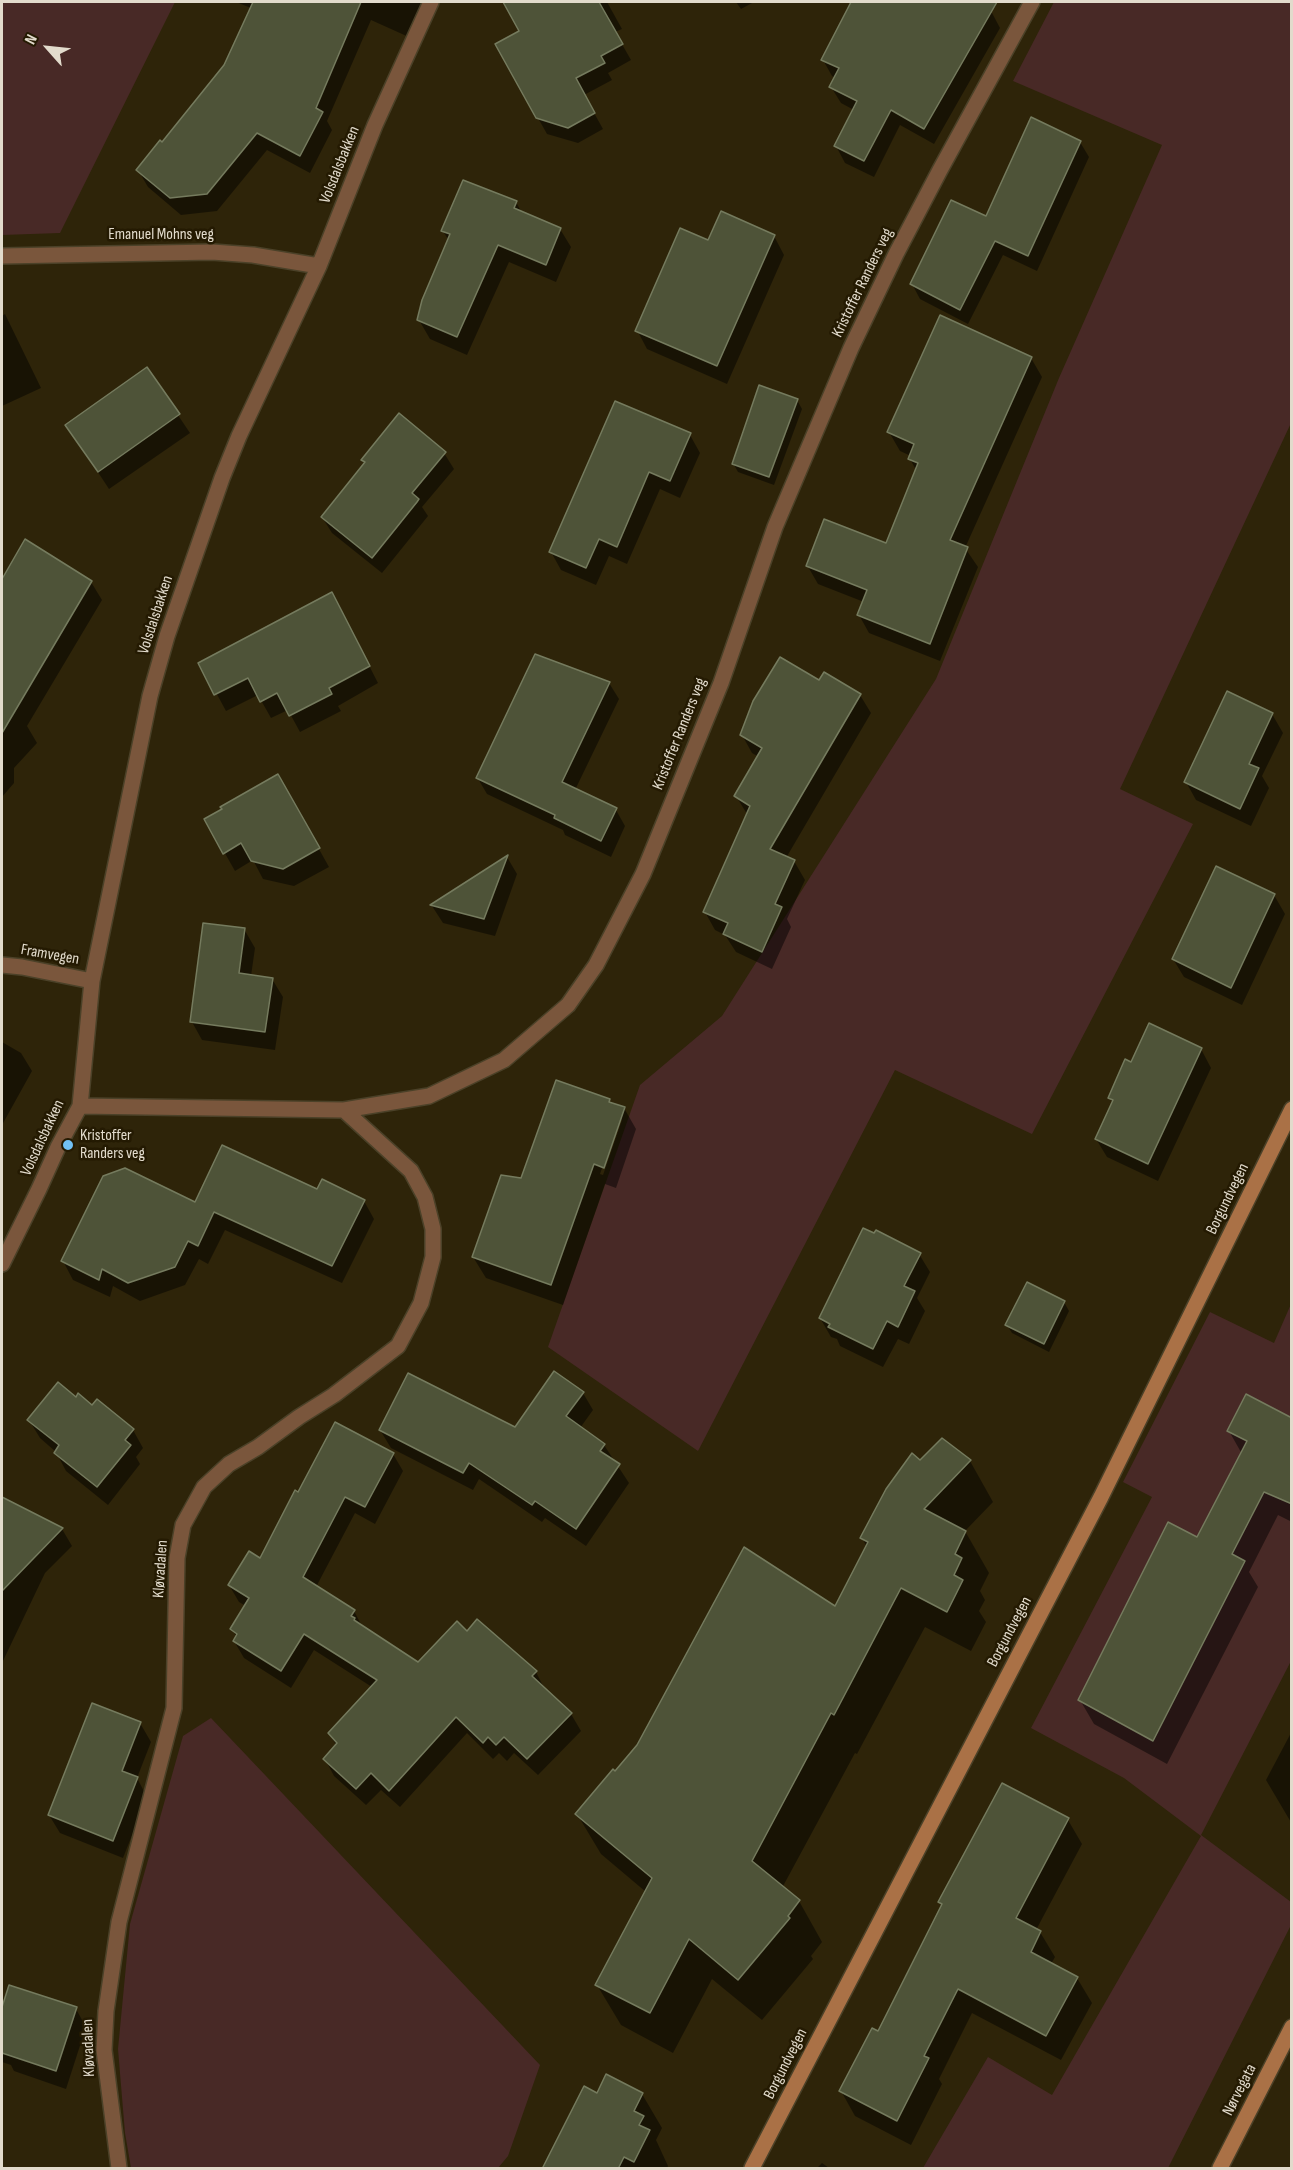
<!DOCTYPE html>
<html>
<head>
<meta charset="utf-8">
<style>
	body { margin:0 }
	#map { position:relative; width:1293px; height:2170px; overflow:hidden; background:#2e2409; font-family:"Sofia Sans Condensed",sans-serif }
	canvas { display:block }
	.frame { position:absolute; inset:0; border:3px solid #e2dbcc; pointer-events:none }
	.north { position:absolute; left:18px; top:18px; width:60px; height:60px; -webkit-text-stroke:4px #241a02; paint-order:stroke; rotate:297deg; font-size:16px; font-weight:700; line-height:24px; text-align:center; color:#e2dbcc }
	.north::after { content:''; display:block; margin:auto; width:21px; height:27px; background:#e2dbcc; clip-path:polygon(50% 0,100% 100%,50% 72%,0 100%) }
</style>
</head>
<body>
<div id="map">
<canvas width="1293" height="2170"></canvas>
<div class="frame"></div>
<div class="north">N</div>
</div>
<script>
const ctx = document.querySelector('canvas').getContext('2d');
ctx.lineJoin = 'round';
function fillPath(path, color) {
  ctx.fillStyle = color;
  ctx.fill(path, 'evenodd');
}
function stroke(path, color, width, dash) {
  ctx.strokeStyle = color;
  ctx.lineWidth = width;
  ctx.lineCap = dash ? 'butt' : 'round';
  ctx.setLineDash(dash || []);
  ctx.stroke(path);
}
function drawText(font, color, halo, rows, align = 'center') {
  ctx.font = font + ' "Sofia Sans Condensed",sans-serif';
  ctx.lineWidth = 5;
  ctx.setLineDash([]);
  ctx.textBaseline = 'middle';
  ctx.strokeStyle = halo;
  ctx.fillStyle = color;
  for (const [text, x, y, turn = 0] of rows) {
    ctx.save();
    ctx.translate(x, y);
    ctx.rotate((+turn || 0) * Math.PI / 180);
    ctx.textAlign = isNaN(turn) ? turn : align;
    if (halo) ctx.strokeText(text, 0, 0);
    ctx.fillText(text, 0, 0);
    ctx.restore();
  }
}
const green = new Path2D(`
	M2,2h173l-115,231 -58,2z
	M1054,2h237v421l-171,366 73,35 -161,310 -137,-64 -197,381 -150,-104 92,-262 82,-69 214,-337 123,-301 103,-233 -149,-64z
	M1291,1304v357l-90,174 90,67v23l-123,243h-245l65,-111 64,38 149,-259 -77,-58 -93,-50 121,-231 -29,-15 87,-170 64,31z
	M211,1718l329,347 -32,91 -10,12h-367l-6,-35 -7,-84 12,-125 53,-188z`);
const shadow = new Path2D(`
	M236,2h191l-16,36 -40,-18 -44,101 5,9 -22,43 -43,-23 -50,61 -36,4 -33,-28 -10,-17 25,-26 62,-78 26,-58z
	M504,2h103l15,27 -7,3 16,28 -23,13 4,7 -28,15 19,34 -25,14 -31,-9 -50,-89 24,-13z
	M736,2h18l-13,7z
	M852,2h121l18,9 9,17 -66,116 -34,-19 -26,52 -29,-14 -9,-17 18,-36 -13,-7 -10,-16 4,-9 -3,-2 -9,-16z
	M1080,142l9,15 -52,114 -34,-16 -35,69 -48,-25 -8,-15 75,-66z
	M516,202l6,11 38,16 11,18 -15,35 -47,-20 -42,93 -37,-16 -11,-19 30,-79 -6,-10z
	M774,236l10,19 -57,129 -80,-35 -10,-19 72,-88z
	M5,314l36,74 -39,18v-90z
	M1031,358l11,19 -77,171 13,19 -38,94 -71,-28 -10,-18 5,-13 -46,-18 -11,-19 79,-20 30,-75 -6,-11 1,-3 -11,-5 -11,-19z
	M147,369l43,64 -81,56 -42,-64z
	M797,400l5,9 -28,76 -36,-13 -5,-9z
	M690,435l10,18 -20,45 -20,-9 -33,75 -18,-8 -13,29 -35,-15 -10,-18z
	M444,453l10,16 -32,38 6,9 -46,57 -50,-40 -10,-16 43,-53 -2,-4z
	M26,542l65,40 11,18 -75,126 10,17 -23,25v15l-12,14v-194l3,-6 -3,-8v-7z
	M341,611l37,72 -40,23 3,5 -41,21 -12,-22 -17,8 -13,-23 -32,16 -26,-48z
	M819,682l41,13 11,18 -85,145 8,3 11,19 -18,39 4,8 -19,42 -36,-17 -11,-17 -10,-5 -10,-18 42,-98 -11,-18 23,-39 -7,-4 -10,-18z
	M609,683l10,16 -44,91 41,20 9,16 -14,31 -46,-22 -2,-5 -76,-36 -10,-17z
	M1272,714l11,19 -21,43 7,12 -18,38 -55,-26 -10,-18z
	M278,776l51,91 -35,19 -31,-7 -10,-19 -18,11 -29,-51z
	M507,857l10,17 -22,62 -52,-13 -11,-17z
	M1217,868l57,27 11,19 -43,91 -58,-28 -11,-18z
	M244,929l11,19 -4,28 21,3 11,18 -8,53 -73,-10 -10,-18z
	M2,1042l19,11 11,18 -30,54z
	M1201,1049l10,19 -53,113 -51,-24 -11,-18 17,-36 -3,-5 21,-34z
	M609,1100l2,4 13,4 12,21 -20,59 -11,-4 -42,121 -77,-27 -13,-21 49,-77zM619,1118l3,2 -19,55 -3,-1z
	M364,1201l10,18 -32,64 -117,-53 -17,34 -9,-5 -14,26 -45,16 -27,-15 -3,11 -37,-17 -10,-19 133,-57z
	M919,1254l11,18 -13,26 8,13 -16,33 -11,-5 -15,28 -43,-21 -3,-7 -6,-2 -11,-19z
	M1064,1302l5,9 -20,41 -37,-19 -5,-8z
	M583,1393l10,17 -13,18 24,17 25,38 -43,63 -41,-28 -3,4 -63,-43 -6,11 -82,-42 -11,-18 136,-1z
	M76,1399l57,31 10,18 -7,9 4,7 -32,41 -42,-34 -10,-19 -16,-14 -11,-18z
	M1292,1419v103l-14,-7 -29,57 9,15 -91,177 -73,-40 -14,-24 117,-161 45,-85 -13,-23z
	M393,1454l10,17 -28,53 -20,-11 -39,74 38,24 9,17 56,36 48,-31 11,-11 58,50 9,18 26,24 10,17 -43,44 -24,-22 -7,8 -8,-8 -6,6 -26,-26 -67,74 -19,-17 -15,15 -32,-29 -9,-17 12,-13 -8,-12 43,-47 -58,-37 -23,38 -47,-30 -10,-17 3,-4 -5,-8 14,-23 -7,-4 -10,-17 32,-25 37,-66z
	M970,1461l23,41 -28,29 24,42 -9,18 5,9 -6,11 7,11 -15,29 -46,-24 -68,127 -2,-1 -73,135 17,13 23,41 -11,14 2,3 -51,61 -50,-41 -39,74 -52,-28 -24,-40 49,-93 -45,-38 -24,-40 38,-41 221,-164 31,-62 -5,-9 59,-76z
	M2,1499l60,30 10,17 -27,27 -43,90z
	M140,1723l11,19 -14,36 10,19 -24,61 -63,-25 -11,-18z
	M1292,1731v93l-26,-44z
	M1068,1820l14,24 -46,86 4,2 15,25 -4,7 26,14 15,25 -31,57 -89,-47 -33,66 3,5 -31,61 -56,-29 -14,-25 38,-58 63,-126 -2,-5z
	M10,1987l66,22 10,18 -20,62 -52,-18 -3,-6 -9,-3v-50z
	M642,2094l20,34 -6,12 12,26 -1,2h-124l54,-73z
	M822,2163l7,5h-12z`);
const building = new Path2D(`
	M253,2h108l-45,106 7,4 -23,44 -43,-23 -50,61 -37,4 -34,-28 24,-30 2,2 62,-77z
	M503,2h96l24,42 -22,12 4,7 -29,15 19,35 -27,15 -32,-10 -41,-74 24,-13z
	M851,2h146l-73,127 -33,-19 -27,51 -30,-15 23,-45 -28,-14 10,-19 -18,-8z
	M1031,117l50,24 -53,115 -33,-15 -35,69 -50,-26 41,-84 35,16z
	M463,180l54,21 -3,7 47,20 -15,37 -48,-20 -41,92 -40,-17 5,-20 28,-66 -9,-3z
	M721,211l54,24 -58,131 -82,-35 45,-103 28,12z
	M940,315l92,42 -82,183 18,7 -38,97 -73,-29 10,-25 -61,-24 18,-47 62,24 32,-80 -10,-4 6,-15 -27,-12z
	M147,367l33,47 -82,58 -33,-47z
	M759,385l39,14 -29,78 -37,-13z
	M615,401l76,32 -21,48 -21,-9 -32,75 -18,-8 -13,29 -37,-16z
	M399,413l47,39 -34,41 7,6 -2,3 -45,56 -51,-41 44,-55 -4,-2z
	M25,539l67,42 -90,152v-154z
	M332,592l38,74 -41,22 3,6 -43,22 -12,-23 -17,9 -12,-24 -34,17 -16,-32z
	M535,654l75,28 -48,100 55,26 -16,33 -47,-23 1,-3 -79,-37z
	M780,657l39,23 5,-8 37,22 -91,155 25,11 -20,44 7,3 -20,45 -39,-18 5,-11 -25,-11 47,-106 -16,-10 28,-48 -22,-13 13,-34z
	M1227,691l46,22 -24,51 10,4 -19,41 -56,-27z
	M278,774l42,74 -37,21 -32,-8 -10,-18 -18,11 -19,-35 18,-10 -2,-2z
	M508,855l-24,64 -54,-14z
	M1216,866l59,28 -44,94 -59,-29z
	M203,923l42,5 -6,45 34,5 -8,54 -75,-10z
	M1149,1023l53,25 -54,116 -53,-25 18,-39 -5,-2 17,-39 6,3z
	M556,1080l54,19 -1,3 16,5 -21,61 -10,-4 -43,121 -79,-28 29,-82 20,3z
	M222,1145l95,44 5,-10 43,21 -33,66 -118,-54 -16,34 -10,-5 -13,26 -47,16 -26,-14 -3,11 -38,-19 42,-85 22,-8 70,34z
	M863,1228l11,5 2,-3 45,23 -17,33 11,5 -17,36 -11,-6 -14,28 -45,-22 2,-3 -11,-6z
	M1027,1282l38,19 -21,43 -39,-19z
	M554,1371l30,21 -18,24 39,28 -5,7 20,13 -44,65 -41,-28 -3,4 -63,-42 -6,10 -84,-43 29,-57 107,54z
	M58,1382l18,15 2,-4 14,12 5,-6 37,30 -9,11 6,5 -34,42 -43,-34 5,-8 -32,-25z
	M1246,1394l46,24v86l-28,-12 -32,62 13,7 -92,180 -75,-41 90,-178 29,15 50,-96 -20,-10z
	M335,1422l59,31 -29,54 -20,-10 -42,80 52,33 -4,6 4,2 -1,2 64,42 39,-41 10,10 10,-12 60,52 -5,5 40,37 -45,46 -23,-22 -8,8 -8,-8 -5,6 -27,-26 -67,74 -18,-18 -15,16 -33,-30 14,-16 -9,-10 49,-53 -73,-46 -23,37 -48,-30 4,-7 -7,-5 19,-31 -21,-13 21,-34 11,7 35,-68 3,2z
	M942,1438l29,22 -47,49 42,22 -11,23 7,4 -8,17 9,5 -16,32 -46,-24 -67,127 -3,-2 -79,148 48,39 -12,16 2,2 -52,62 -49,-41 -39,74 -55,-28 57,-107 -77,-64 38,-45 2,2 22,-26 107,-198 91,59 33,-64 -8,-4 26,-49 26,-36 8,7z
	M2,1497l61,31 -61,63z
	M92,1703l49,19 -19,49 16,6 -25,64 -65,-26z
	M1002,1783l67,35 -53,100 25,13 -10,21 47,25 -32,59 -88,-47 -34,67 5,2 -32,63 -58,-30 33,-63 6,3 64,-127 -4,-2z
	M9,1985l68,22 -21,64 -54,-18v-46z
	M606,2074l37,19 -9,18 10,5 -5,9 11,5 -16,32 -10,-5 -6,12h-76l42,-83 13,7z`);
const street = new Path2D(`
	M2,256l210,-4 41,3 66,11
	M2,965l20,2 70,14
	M80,1106l264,4 85,-14 75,-36 64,-55 28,-40 47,-91 78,-191 54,-156 76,-179 45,-94 44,-84 92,-168
	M2,1264l37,-75 19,-42 22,-41 12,-125 58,-285 17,-60 55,-158 17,-42 80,-170 56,-141 56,-123
	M119,2168l-15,-118 2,-39 13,-89 55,-214 3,-150 6,-33 21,-38 25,-23 29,-17 41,-30 35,-22 64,-49 23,-43 12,-46v-28l-8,-32 -14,-26 -67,-61`);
const secondary = new Path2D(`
	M752,2168l349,-671 191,-388
	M1220,2168l72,-141`);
const markers = [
	[68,1145,6,"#72c1f5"]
];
const streetNames = [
	["Volsdalsbakken",340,165,-68],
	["Emanuel Mohns veg",161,235],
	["Kristoffer Randers veg",863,283,-64],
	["Volsdalsbakken",156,615,-72],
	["Kristoffer Randers veg",680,734,-68],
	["Framvegen",50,955,10],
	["Volsdalsbakken",43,1138,-65],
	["Borgundvegen",1228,1199,-64],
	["Kløvadalen",161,1569,-86],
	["Borgundvegen",1010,1632,-62],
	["Kløvadalen",89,2048,-92],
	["Borgundvegen",786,2064,-63],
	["Nørvegata",1240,2090,-63]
];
const poiNames = [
	["Kristoffer",80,1136],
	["Randers veg",80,1154]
];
fillPath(green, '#482926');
fillPath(shadow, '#0007');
fillPath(building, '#4e5338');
stroke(building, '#757b5e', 1.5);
stroke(street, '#4b4128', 18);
stroke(secondary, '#4b4128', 18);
stroke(street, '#7a563c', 15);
stroke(secondary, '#aa7146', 15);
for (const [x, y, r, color] of markers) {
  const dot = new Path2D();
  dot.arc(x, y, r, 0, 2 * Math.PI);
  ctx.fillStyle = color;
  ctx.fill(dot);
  stroke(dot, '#241a02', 2);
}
drawText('16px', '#e2dbcc', '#241a02', streetNames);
drawText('16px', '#e2dbcc', '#241a02', poiNames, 'left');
</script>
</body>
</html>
